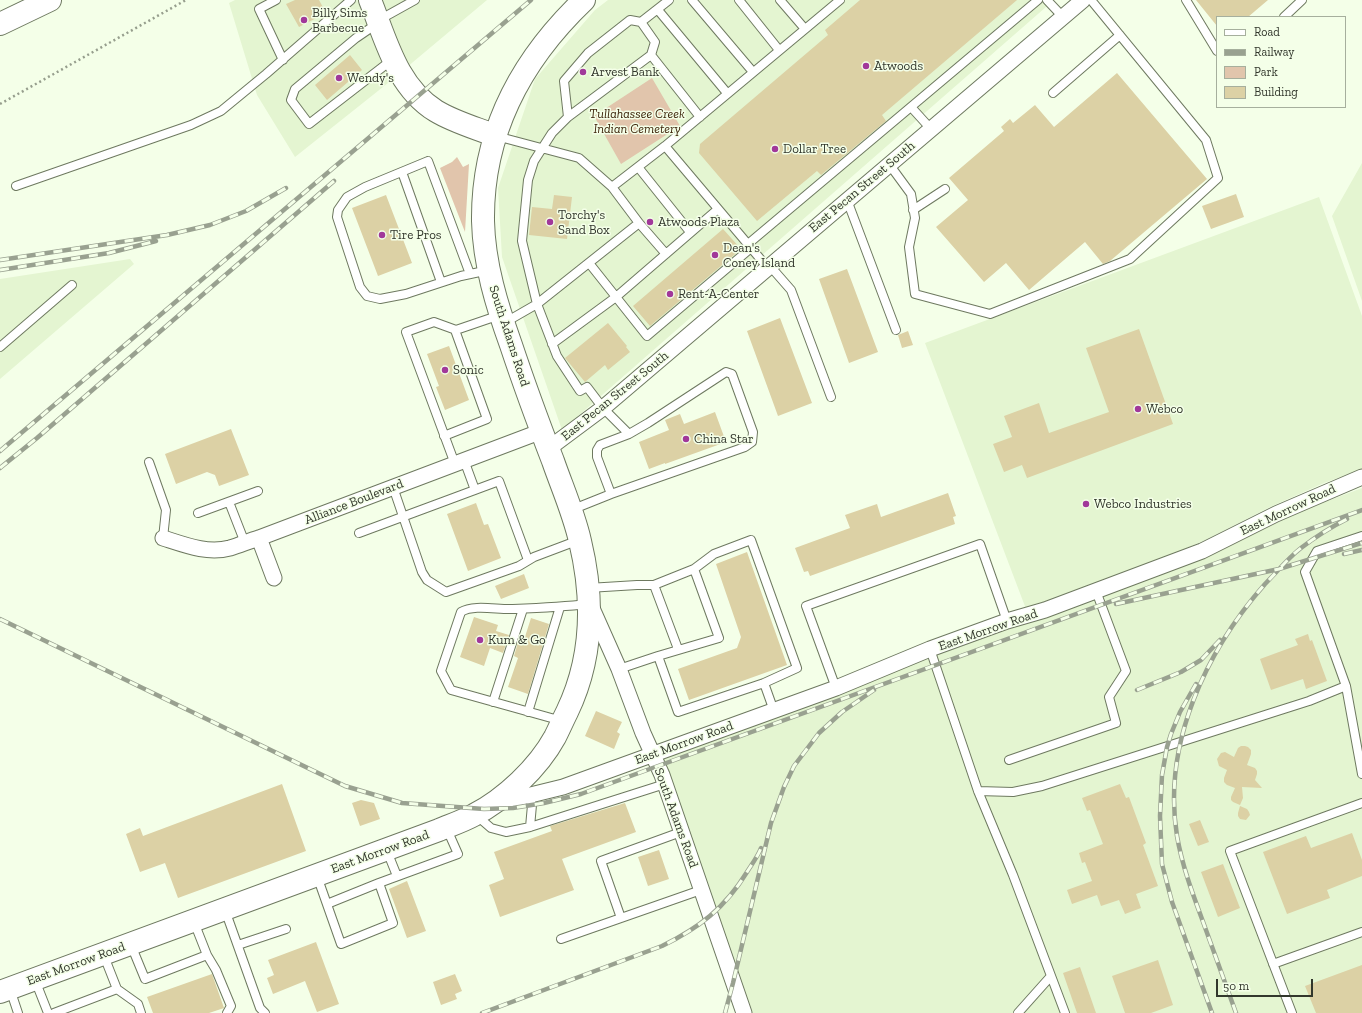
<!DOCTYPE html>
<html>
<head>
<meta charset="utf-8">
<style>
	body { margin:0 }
	#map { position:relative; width:1362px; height:1013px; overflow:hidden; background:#f4ffe8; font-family:"Zilla Slab",serif }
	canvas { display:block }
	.legend { position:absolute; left:1216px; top:16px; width:130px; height:92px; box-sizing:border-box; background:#f4ffe8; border:1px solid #a6af9d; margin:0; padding:5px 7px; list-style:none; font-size:12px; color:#32372c }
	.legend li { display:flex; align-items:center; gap:8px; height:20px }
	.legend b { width:20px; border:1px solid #a6af9d }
	.scale { position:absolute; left:1216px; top:979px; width:97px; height:18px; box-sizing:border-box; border:2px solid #32372c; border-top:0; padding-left:5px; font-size:12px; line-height:14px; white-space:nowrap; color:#32372c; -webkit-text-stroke:3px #f4ffe8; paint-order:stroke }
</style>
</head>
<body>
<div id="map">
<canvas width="1362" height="1013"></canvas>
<ul class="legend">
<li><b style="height:5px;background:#fff"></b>Road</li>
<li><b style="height:5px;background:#99a190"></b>Railway</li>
<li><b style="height:11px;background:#e1c5ac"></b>Park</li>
<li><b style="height:11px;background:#dcd1a5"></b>Building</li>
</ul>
<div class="scale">50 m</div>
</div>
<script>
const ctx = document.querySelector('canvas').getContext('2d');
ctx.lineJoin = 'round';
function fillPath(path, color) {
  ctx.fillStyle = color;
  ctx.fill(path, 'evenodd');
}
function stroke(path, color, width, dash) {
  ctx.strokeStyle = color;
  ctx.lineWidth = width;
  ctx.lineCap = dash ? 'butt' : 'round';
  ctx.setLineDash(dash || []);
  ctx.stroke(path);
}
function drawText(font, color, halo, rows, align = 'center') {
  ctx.font = font + ' "Zilla Slab",serif';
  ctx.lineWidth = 3;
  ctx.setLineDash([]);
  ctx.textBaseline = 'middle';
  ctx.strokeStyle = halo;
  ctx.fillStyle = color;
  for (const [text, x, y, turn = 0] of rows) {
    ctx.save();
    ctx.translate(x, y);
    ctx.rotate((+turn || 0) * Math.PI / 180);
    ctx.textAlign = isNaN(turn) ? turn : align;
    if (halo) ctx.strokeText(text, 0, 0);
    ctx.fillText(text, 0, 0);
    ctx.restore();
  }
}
const built = new Path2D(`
	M235,0h252l-99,83 -93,74 -38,-62 -28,-92z
	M608,0h446l-492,430 -60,-173 -4,-69 37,-109 60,-69z
	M1362,163v138l-30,-85z
	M1319,197l43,119v153l-38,14 -54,24 -65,33 -39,17 -140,52 -101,-266z
	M130,259l4,5 -134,115v-100z
	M1362,488v525h-611l-92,-257 531,-193 103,-49z`);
const green = new Path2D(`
	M652,78l28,48 -59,38 -27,-48z
	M457,157l6,10 6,-3 -4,68 -25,-64 12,-6z`);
const building = new Path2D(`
	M295,0h24l7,13 -27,14 -13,-23z
	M860,0h157l-135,115 4,6 -65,54 -4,-4 -60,50 -58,-68 1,-9 128,-109 -3,-5z
	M1196,0h72l-20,17h-31v9z
	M350,55l12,15 -35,30 -12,-15z
	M1117,73l90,106 -97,82 -7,3 -18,-22 -56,48 -23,-27 -22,19 -48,-55 32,-27 -19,-22 55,-47 -3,-4 9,-8 3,4 22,-18 19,22z
	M1236,194l8,23 -33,12 -9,-23z
	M386,195l26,68 -34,13 -26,-68z
	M554,195l18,2 -5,42 -38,-4 3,-28 20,2z
	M723,229l18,20 -91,77 -17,-20z
	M847,269l31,83 -29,11 -30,-84z
	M780,318l32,85 -34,13 -31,-85z
	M608,323l19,23 -1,1 4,5 -22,18 -3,-5 -20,17 -20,-24z
	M1139,329l34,95 -146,54 -5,-13 -18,7 -11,-28 19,-7 -8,-21 35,-13 10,30 60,-21 -23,-64z
	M908,331l5,14 -11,3 -4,-13z
	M449,346l20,54 -24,10 -9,-23 3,-1 -12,-32z
	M715,412l11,30 -61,22v-1l-16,6 -10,-27 30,-12 -4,-10 15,-6 4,10z
	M231,429l18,46 -30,11 -4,-11 -8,-3 -31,12 -11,-30z
	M948,493l8,23 -3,1 2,7 -145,52 -2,-5 -4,1 -9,-24 55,-20 -5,-13 32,-11 4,13z
	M476,503l8,22 4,-1 13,34 -33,13 -21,-57z
	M747,552l40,113 -98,35 -11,-31 59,-21 4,-11 -25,-73z
	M524,574l5,14 -28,11 -6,-13z
	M474,617l24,8 -2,6 13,4 -6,18 -13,-5 -6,18 -24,-9z
	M531,618l18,6 -21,70 -20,-7 10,-29 -4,-2 5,-17 5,1z
	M1308,634l2,7 2,-1 15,41 -21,8 -3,-10 -32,11 -11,-31 38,-14 -3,-6z
	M596,711l26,11 -5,10 3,2 -6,15 -29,-13z
	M1241,746h4l3,1 3,3v4l-4,11 8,3 2,3v3l-2,6 7,8 -20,-1 1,11 -3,7 -7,-3 -2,-2v-3l4,-9 -8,-3 -3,-3v-4l3,-8 -8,-4 -2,-7 4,-6 4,-1 9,5 4,-9z
	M282,784l24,67 -128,47 -13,-35 -25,9 -14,-38 14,-6 3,8z
	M1120,784l6,14 3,-1 17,46 -3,2 15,41 -22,8 5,14 -16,6 -6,-14 -18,6 -4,-11 -25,9 -5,-14 25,-9 -7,-19 -3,1 -3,-10 24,-9 -13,-34 -3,1 -5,-13z
	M361,800l13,3 6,16 -20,7 -8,-23z
	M625,803l11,29 -74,27 12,31 -74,27 -11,-32 15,-6 -10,-27 58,-21 -2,-5z
	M1240,806l7,3 2,3 1,3 -4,5 -6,-1 -2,-3v-3z
	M1200,820l9,22 -11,4 -9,-22z
	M1352,833l10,27v16l-35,14 3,8 -43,16 -24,-62 43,-16 5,12z
	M659,850l10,29 -21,7 -10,-29z
	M1223,864l17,44 -22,9 -17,-45z
	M407,881l19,50 -19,7 -18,-49z
	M316,942l23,62 -22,8 -12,-31 -32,13 -6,-16 7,-3 -6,-15z
	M1158,960l15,45 -22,8h-26l-13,-37z
	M1362,965v48h-46l-11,-27z
	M1080,967l16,46h-19l-14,-40z
	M212,974l12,34 -15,5h-56l-6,-16z
	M455,974l7,17 -7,3 2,5 -16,6 -8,-23z`);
const path = new Path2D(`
	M0,104l186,-104`);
const lane = new Path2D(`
	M276,0l-17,9 24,51
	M692,0l61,72
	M739,0l40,50
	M780,0l25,29
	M1047,0l16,17
	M1186,0l31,51
	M658,10l69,83
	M1284,17l18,-17
	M379,20l36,-20
	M378,23l-22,15 -61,51 -4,11 18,24 84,-65
	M651,55l4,-13 -14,-20 28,-22
	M1053,93l67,-58
	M911,107l20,22
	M568,117l-4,-36 24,-28 42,-33 11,2
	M496,136l83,22 33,29 27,36 27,31
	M665,146l175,-146
	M889,164l22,30 4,24 -6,29 6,47 75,20 140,-55 88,-81 -12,-38 -115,-140
	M638,167l52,65
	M402,172l39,110
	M16,186l175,-61 30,-14 45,-37 85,-74
	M612,187l53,-41 103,122
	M847,200l49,130
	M913,210l32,-21
	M748,244l290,-244
	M589,263l58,73 104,-88
	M770,266l21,24 40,107
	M470,274l-42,-113 -63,26 -18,10 -9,13 -1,7 23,70 7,9 13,3 26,-5 55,-18 28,-6
	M504,323l33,-19 102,-81
	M552,344l64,-47 102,-88
	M0,347l72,-62
	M444,436l43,-17 -32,-89
	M464,460l11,30
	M149,462l17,48 -3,28
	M455,464l-49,-132 28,-10 22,8 44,-15
	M393,487l29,85 5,8 19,12 73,-26 15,-9 45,-17
	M611,494l-14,-37v-7l3,-5 29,-11
	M229,502l16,41
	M571,510l40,-16 134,-47 7,-5 1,-10 -21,-58 -6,-2 -78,51 -19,11 -26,-26 -16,-21 -7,4 -23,-35 -20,-52 -15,-63 6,-61 6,-19 18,-28 16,-16 83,-62 49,62
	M198,513l60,-22
	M359,533l140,-52 29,79
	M1362,536l-45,15 -12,21 41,114 16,88
	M694,569l20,-15 37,-14 46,128 -33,15
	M654,585l24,64
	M588,588l49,-3h17l40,-16 25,69 -61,18
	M930,649l48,142 35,84 52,138
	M619,669l39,-13 20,56 86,-29 10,28
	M836,688l-30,-82 174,-62 27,77
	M493,702l30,-93
	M528,712l32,-105
	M562,721l-111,-31 -10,-19 20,-59c13,-8 37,-2 52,-3 25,-1 50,-2 74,-5
	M1009,760l107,-37 -7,-26 17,-26 -30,-80
	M978,791l35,1 29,-6 267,-85 37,-15
	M529,796l3,9 -2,22
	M476,815l15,13 15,4 24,-5 135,-43
	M387,851l10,25
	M317,876l24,68 52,-21 -14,-40
	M327,904l52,-21 79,-29 -12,-27
	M225,910l35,98 5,5
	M621,918l-20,-57 80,-29
	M561,939l140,-49
	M131,945l14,34 62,-24 -13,-33
	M238,945l48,-16
	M207,955l9,15 15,36 -4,7
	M104,956l13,33 21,15 3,9
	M1273,964l89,-32
	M35,980l13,33
	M10,989l8,24
	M54,1013l63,-24
	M1018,1013l33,-37
	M1292,1013l-62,-162 132,-48`);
const street = new Path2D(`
	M548,449l55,-41 480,-408
	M163,538c22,7 44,16 67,10 10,-3 19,-7 29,-10l283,-107
	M259,538l15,40
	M591,606l28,63 24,64 19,42 82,238
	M498,803l65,-16 273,-99 94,-39 77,-28 38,-11 157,-59 74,-37 86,-37`);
const secondary = new Path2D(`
	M370,0c16,40 27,87 66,111 18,11 40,17 60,25
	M0,992l439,-162c12,-5 24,-9 35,-15 31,-16 64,-47 81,-78 4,-8 8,-17 12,-25 26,-54 27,-113 13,-171 -6,-27 -18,-54 -27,-80 -15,-39 -29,-77 -42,-116 -14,-39 -27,-81 -28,-124 -1,-88 38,-161 101,-221`);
const highway = new Path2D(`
	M0,24l50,-24`);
const rail = new Path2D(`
	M0,260l167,-25 43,-10 36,-14 40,-23
	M0,270l109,-17 47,-12
	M0,451l531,-451
	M0,468l37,-30 297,-257
	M1344,554l18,-4
	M1116,604l163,-35 83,-26
	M0,619l345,167 57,17 82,6 29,-1 31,-5 37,-9 781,-284
	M1196,684l-16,28 -9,22 -4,13 -5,28 -2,41 2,48 10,38 40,111
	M1137,690l44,-18 20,-12 19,-20
	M482,1013l180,-67c37,-18 63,-38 85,-74 5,-8 11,-16 14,-24
	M725,1013l8,-30 38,-160 13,-36 10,-21 25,-33 23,-21 32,-22
	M1236,1013c-11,-31 -23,-63 -34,-94 -10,-27 -20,-54 -25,-83 -15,-92 29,-185 88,-252 12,-12 23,-26 36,-36 13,-10 32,-22 46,-29`);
const markers = [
	[304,20,4,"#a1389a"],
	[866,66,4,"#a1389a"],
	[583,72,4,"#a1389a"],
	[339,78,4,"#a1389a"],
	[775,149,4,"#a1389a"],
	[550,222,4,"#a1389a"],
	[650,222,4,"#a1389a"],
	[382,235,4,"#a1389a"],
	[715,255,4,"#a1389a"],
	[670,294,4,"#a1389a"],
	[445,370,4,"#a1389a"],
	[1138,409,4,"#a1389a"],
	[686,439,4,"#a1389a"],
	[1086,504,4,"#a1389a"],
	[480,640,4,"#a1389a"]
];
const poiNames = [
	["Billy Sims",312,13],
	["Barbecue",312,28],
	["Atwoods",874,66],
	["Arvest Bank",591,72],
	["Wendy's",347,78],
	["Dollar Tree",783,149],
	["Torchy's",558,215],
	["Sand Box",558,230],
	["Atwoods Plaza",658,222],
	["Tire Pros",390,235],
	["Dean's",723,248],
	["Coney Island",723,263],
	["Rent-A-Center",678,294],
	["Sonic",453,370],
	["Webco",1146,409],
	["China Star",694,439],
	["Webco Industries",1094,504],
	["Kum & Go",488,640]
];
const parkNames = [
	["Tullahassee Creek",637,114],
	["Indian Cemetery",637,129]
];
const streetNames = [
	["East Pecan Street South",862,187,-40],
	["South Adams Road",509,336,72],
	["East Pecan Street South",615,396,-39],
	["Alliance Boulevard",354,502,-21],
	["East Morrow Road",1288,510,-25],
	["East Morrow Road",988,630,-19],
	["East Morrow Road",684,743,-20],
	["South Adams Road",676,818,70],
	["East Morrow Road",380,852,-20],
	["East Morrow Road",76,964,-20]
];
fillPath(built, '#e4f5d1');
fillPath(green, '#e1c5ac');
fillPath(building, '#dcd1a5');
stroke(lane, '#6e7960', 10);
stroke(street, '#6e7960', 17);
stroke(secondary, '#6e7960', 24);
stroke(highway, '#6e7960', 24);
stroke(path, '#969e8d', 2.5, [2, 3]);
stroke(lane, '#fff', 8);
stroke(street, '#fff', 15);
stroke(secondary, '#fff', 22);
stroke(highway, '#fff', 22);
stroke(rail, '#99a190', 4.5);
stroke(rail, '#f4ffe8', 3, [9]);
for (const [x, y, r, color] of markers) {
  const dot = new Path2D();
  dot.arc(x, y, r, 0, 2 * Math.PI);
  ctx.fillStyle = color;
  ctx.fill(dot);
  stroke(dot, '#f4ffe8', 1.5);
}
drawText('13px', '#32372c', '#f4ffe8', poiNames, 'left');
drawText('italic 13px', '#3c2309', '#f4ffe8', parkNames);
drawText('13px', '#32372c', '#f4ffe8', streetNames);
</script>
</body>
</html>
